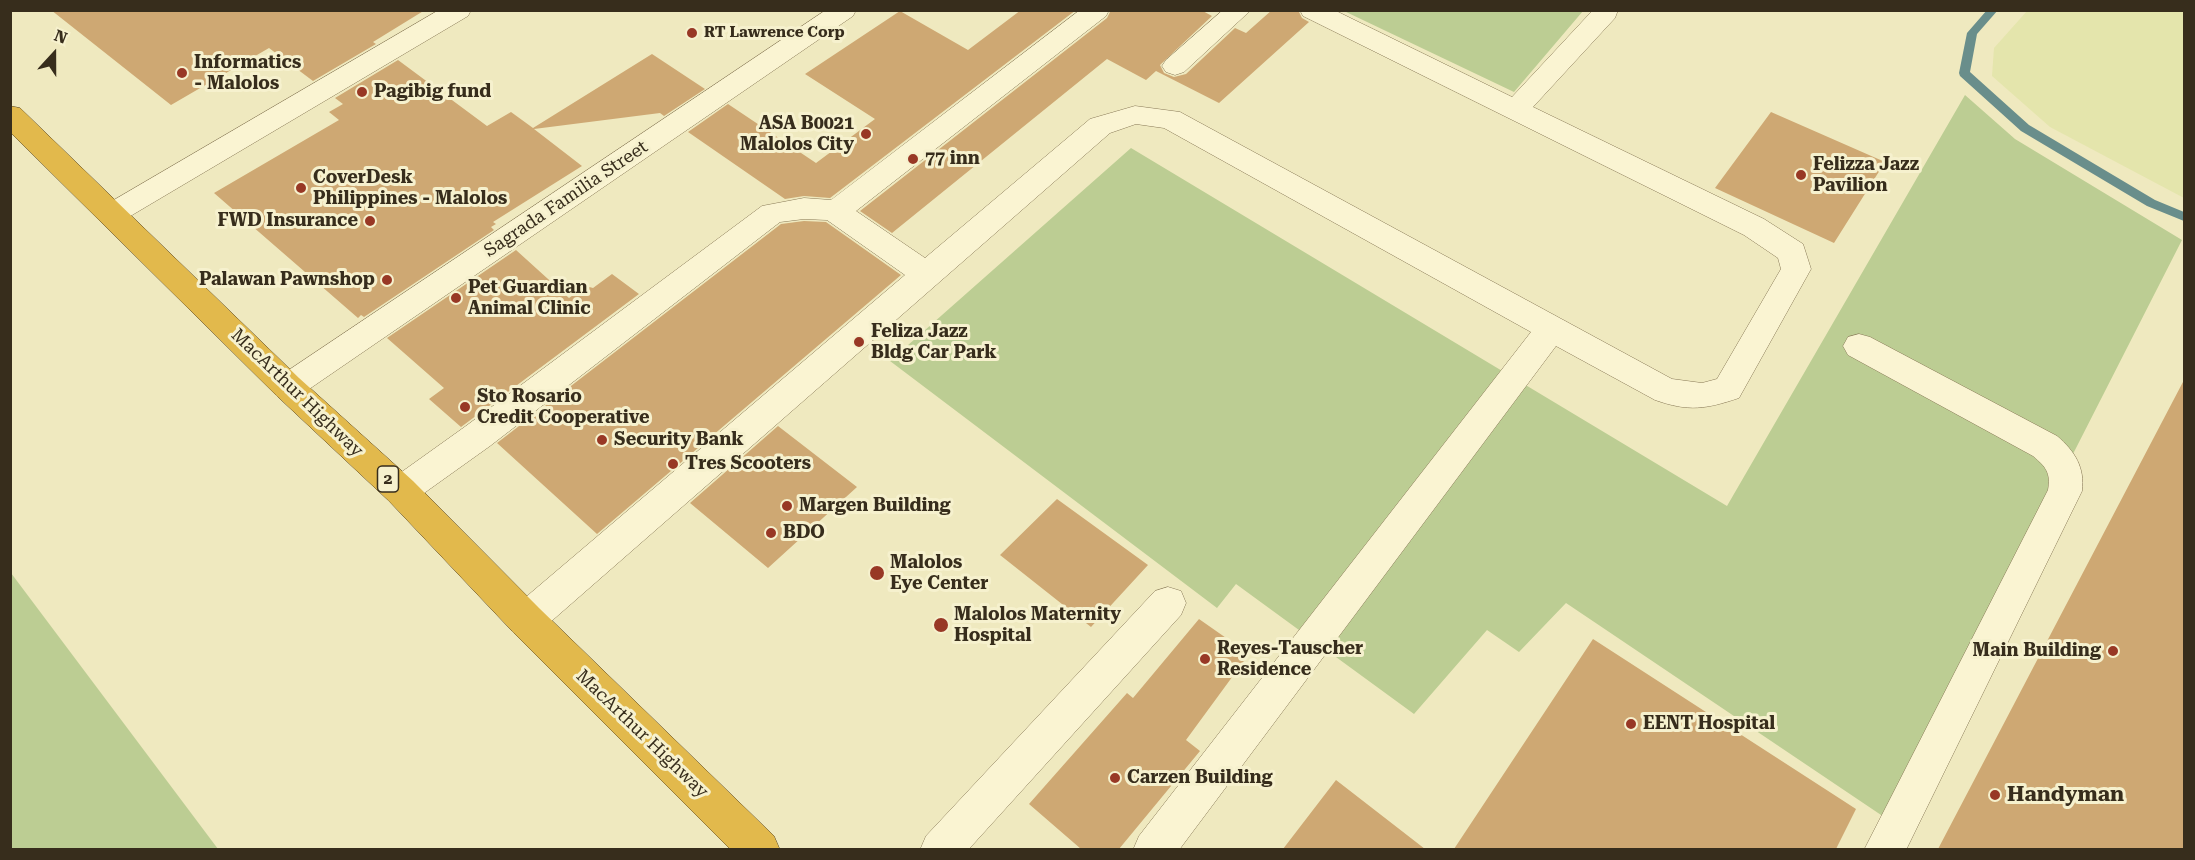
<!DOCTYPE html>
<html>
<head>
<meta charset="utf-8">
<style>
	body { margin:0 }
	#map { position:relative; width:2195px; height:860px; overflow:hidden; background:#efe9bf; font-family:"Roboto Serif",serif }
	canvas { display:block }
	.frame { position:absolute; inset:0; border:12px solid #372d1c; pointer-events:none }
	.north { position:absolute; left:24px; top:24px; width:60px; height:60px; -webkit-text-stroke:4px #f6f1ce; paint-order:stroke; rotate:21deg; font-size:16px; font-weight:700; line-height:24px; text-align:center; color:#372d1c }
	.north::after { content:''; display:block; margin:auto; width:21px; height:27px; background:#372d1c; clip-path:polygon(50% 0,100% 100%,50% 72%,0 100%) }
</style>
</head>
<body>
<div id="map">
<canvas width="2195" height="860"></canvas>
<div class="frame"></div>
<div class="north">N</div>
</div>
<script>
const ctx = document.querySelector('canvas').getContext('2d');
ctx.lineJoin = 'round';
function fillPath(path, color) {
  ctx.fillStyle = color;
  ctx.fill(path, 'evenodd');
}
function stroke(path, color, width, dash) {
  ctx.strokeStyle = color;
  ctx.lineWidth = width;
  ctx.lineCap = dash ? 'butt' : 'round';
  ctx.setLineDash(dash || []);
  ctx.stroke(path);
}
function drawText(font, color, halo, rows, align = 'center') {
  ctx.font = font + ' "Roboto Serif",serif';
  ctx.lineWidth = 6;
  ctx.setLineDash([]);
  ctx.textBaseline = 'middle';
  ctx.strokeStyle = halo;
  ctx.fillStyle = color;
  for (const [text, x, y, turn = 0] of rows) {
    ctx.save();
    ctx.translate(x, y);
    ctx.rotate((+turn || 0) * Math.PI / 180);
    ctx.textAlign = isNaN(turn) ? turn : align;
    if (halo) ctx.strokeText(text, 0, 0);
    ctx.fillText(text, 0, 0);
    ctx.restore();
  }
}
const farmland = new Path2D(`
	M2027,11h157v187l-134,-71 -58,-51 2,-28z`);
const green = new Path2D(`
	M1344,11h239l-69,81z
	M1965,95l50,44 167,101 -295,579 -321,-216 -47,49 -32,-22 -73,84 -178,-130 -19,24 -327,-247 241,-213 596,358z
	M11,573l207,276h-207z`);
const stream = new Path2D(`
	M1987,10h11l-21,24 -7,38 59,53 126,75 29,12v9l-37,-15 -126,-75 -61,-55 -1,-3 8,-40z`);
const building = new Path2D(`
	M51,10h374l-52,32 3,2 -63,37 -44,-33 -98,57z
	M1021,10h55l-246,188 -26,-2 -19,3 -97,-67 40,-28 88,59 59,-44 -70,-45 95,-63 68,39z
	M1111,10h90l11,6 -52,49 4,8 10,4 12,-3 49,-46 11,5 26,-23h26l4,8 7,4 -90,81 -63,-32 -10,9 -39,-21 -215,174 -32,-22 247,-193z
	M652,54l53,35 -41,27 -4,-3 -126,16 48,37 -89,56 3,2 -5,3 3,3 -130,87 -3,-2 -3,3 -144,-125 125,-73 -10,-8 14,-8 -8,-6 63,-38 89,66 24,-14 22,16z
	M1771,112l114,50 -51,81 -119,-55z
	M804,221l22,1 75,53 -304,259 -100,-91 284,-219z
	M516,250l53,48 17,-12 7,2 19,-14 27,20 -178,133 -32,-28 15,-11 -57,-50z
	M2184,380v469h-246z
	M778,426l79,61 -89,81 -78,-65z
	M1057,499l91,66 -57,62 -91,-72z
	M1199,619l50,35 -63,86 14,11 -81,98h-38l-52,-45 98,-111 6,5z
	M1593,639l263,170 -20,40h-382z
	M1336,780l89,69h-142z`);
const minor = new Path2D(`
	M439,10h32l-3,6 -346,205 -10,4 -10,-4 -5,-7 5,-7z
	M826,10h30l-3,6 -554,380 -11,4 -11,-4 -5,-9 5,-9z
	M1080,10h29l-3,6 -250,195 69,47 165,-139 45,-13 45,6 492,267 30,4 15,-4 64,-110 -3,-11 -34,-23 -441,-219 -3,-6h34l178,87 81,-87h25l-3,8 -82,89 231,112 39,25 8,25 -72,129c-33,11 -50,14 -84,2l-99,-54 -377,504h-46l6,-14 392,-504 -367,-204 -28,-4 -26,9 -571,499 -13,5 -13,-5 -5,-12 5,-12 392,-333 -78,-55 -23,-1 -24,3 -290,224 -77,55 -12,5 -12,-5 -5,-10 5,-10 77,-55 296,-220 42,-8 27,2z
	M1223,10h28l-67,62 -9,3 -9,-3 -4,-6 4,-6z
	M1859,334l11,3 187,99c18,15 28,32 25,55l-176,359h-42l184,-360c3,-17 -2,-23 -15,-34l-185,-101 -5,-9 5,-9z
	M1168,587l13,4 5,12 -5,12 -213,235h-48l6,-14 229,-245z`);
const highway = new Path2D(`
	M10,106l10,2 279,270 114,103 126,127 235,228 6,14h-49l-218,-218 -124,-131 -112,-105 -267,-264z`);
const markers = [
	[692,33,6,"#983825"],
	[182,73,6,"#983825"],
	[362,92,6,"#983825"],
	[866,134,6,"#983825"],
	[913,159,6,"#983825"],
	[1801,175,6,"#983825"],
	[301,188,6,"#983825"],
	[370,221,6,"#983825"],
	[387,280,6,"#983825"],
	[456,298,6,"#983825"],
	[859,342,6,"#983825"],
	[465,407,6,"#983825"],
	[602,440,6,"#983825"],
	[673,464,6,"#983825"],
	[787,506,6,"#983825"],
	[771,533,6,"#983825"],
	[877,573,8,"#983825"],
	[941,625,8,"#983825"],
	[2113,651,6,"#983825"],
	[1205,659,6,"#983825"],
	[1631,724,6,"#983825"],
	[1115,778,6,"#983825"],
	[1995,795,6,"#983825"]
];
const farPoinames = [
	["RT Lawrence Corp",704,33]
];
const shields = [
	[388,479,21]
];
const shieldNames = [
	["2",388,479]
];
const poiNames = [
	["Informatics",194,63],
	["- Malolos",194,84],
	["Pagibig fund",374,92],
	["ASA B0021",854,124,"right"],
	["Malolos City",854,145,"right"],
	["77 inn",925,159],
	["Felizza Jazz",1813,165],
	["Pavilion",1813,186],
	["CoverDesk",313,178],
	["Philippines - Malolos",313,199],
	["FWD Insurance",358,221,"right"],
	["Palawan Pawnshop",375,280,"right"],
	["Pet Guardian",468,288],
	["Animal Clinic",468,309],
	["Feliza Jazz",871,332],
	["Bldg Car Park",871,353],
	["Sto Rosario",477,397],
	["Credit Cooperative",477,418],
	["Security Bank",614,440],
	["Tres Scooters",685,464],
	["Margen Building",799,506],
	["BDO",783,533],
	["Malolos",890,563],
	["Eye Center",890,584],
	["Malolos Maternity",954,615],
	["Hospital",954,636],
	["Reyes-Tauscher",1217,649],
	["Residence",1217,670],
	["Main Building",2101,651,"right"],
	["EENT Hospital",1643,724],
	["Carzen Building",1127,778]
];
const streetNames = [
	["Sagrada Familia Street",566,199,-34],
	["MacArthur Highway",297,393,44],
	["MacArthur Highway",642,734,44]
];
const nearPoinames = [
	["Handyman",2007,795]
];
fillPath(farmland, '#e4e5ac');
fillPath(green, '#bccd93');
fillPath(stream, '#698e8b');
fillPath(building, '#cea873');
stroke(minor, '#887957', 1);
stroke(highway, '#55462b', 1);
fillPath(minor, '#faf4d2');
fillPath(highway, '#e2b94c');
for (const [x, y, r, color] of markers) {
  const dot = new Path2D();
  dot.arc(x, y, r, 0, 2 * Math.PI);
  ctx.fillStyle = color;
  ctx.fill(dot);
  stroke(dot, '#f6f1ce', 2);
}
drawText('bold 15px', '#372d1c', '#f6f1ce', farPoinames, 'left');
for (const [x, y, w] of shields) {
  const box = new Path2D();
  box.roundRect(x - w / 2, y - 13, w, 26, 4.5);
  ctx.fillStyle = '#f6f1ce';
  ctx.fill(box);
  stroke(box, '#372d1c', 1.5);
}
drawText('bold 16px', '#372d1c', null, shieldNames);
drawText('bold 18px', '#372d1c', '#f6f1ce', poiNames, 'left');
drawText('18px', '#372d1c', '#f6f1ce', streetNames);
drawText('bold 21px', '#372d1c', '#f6f1ce', nearPoinames, 'left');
</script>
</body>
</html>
